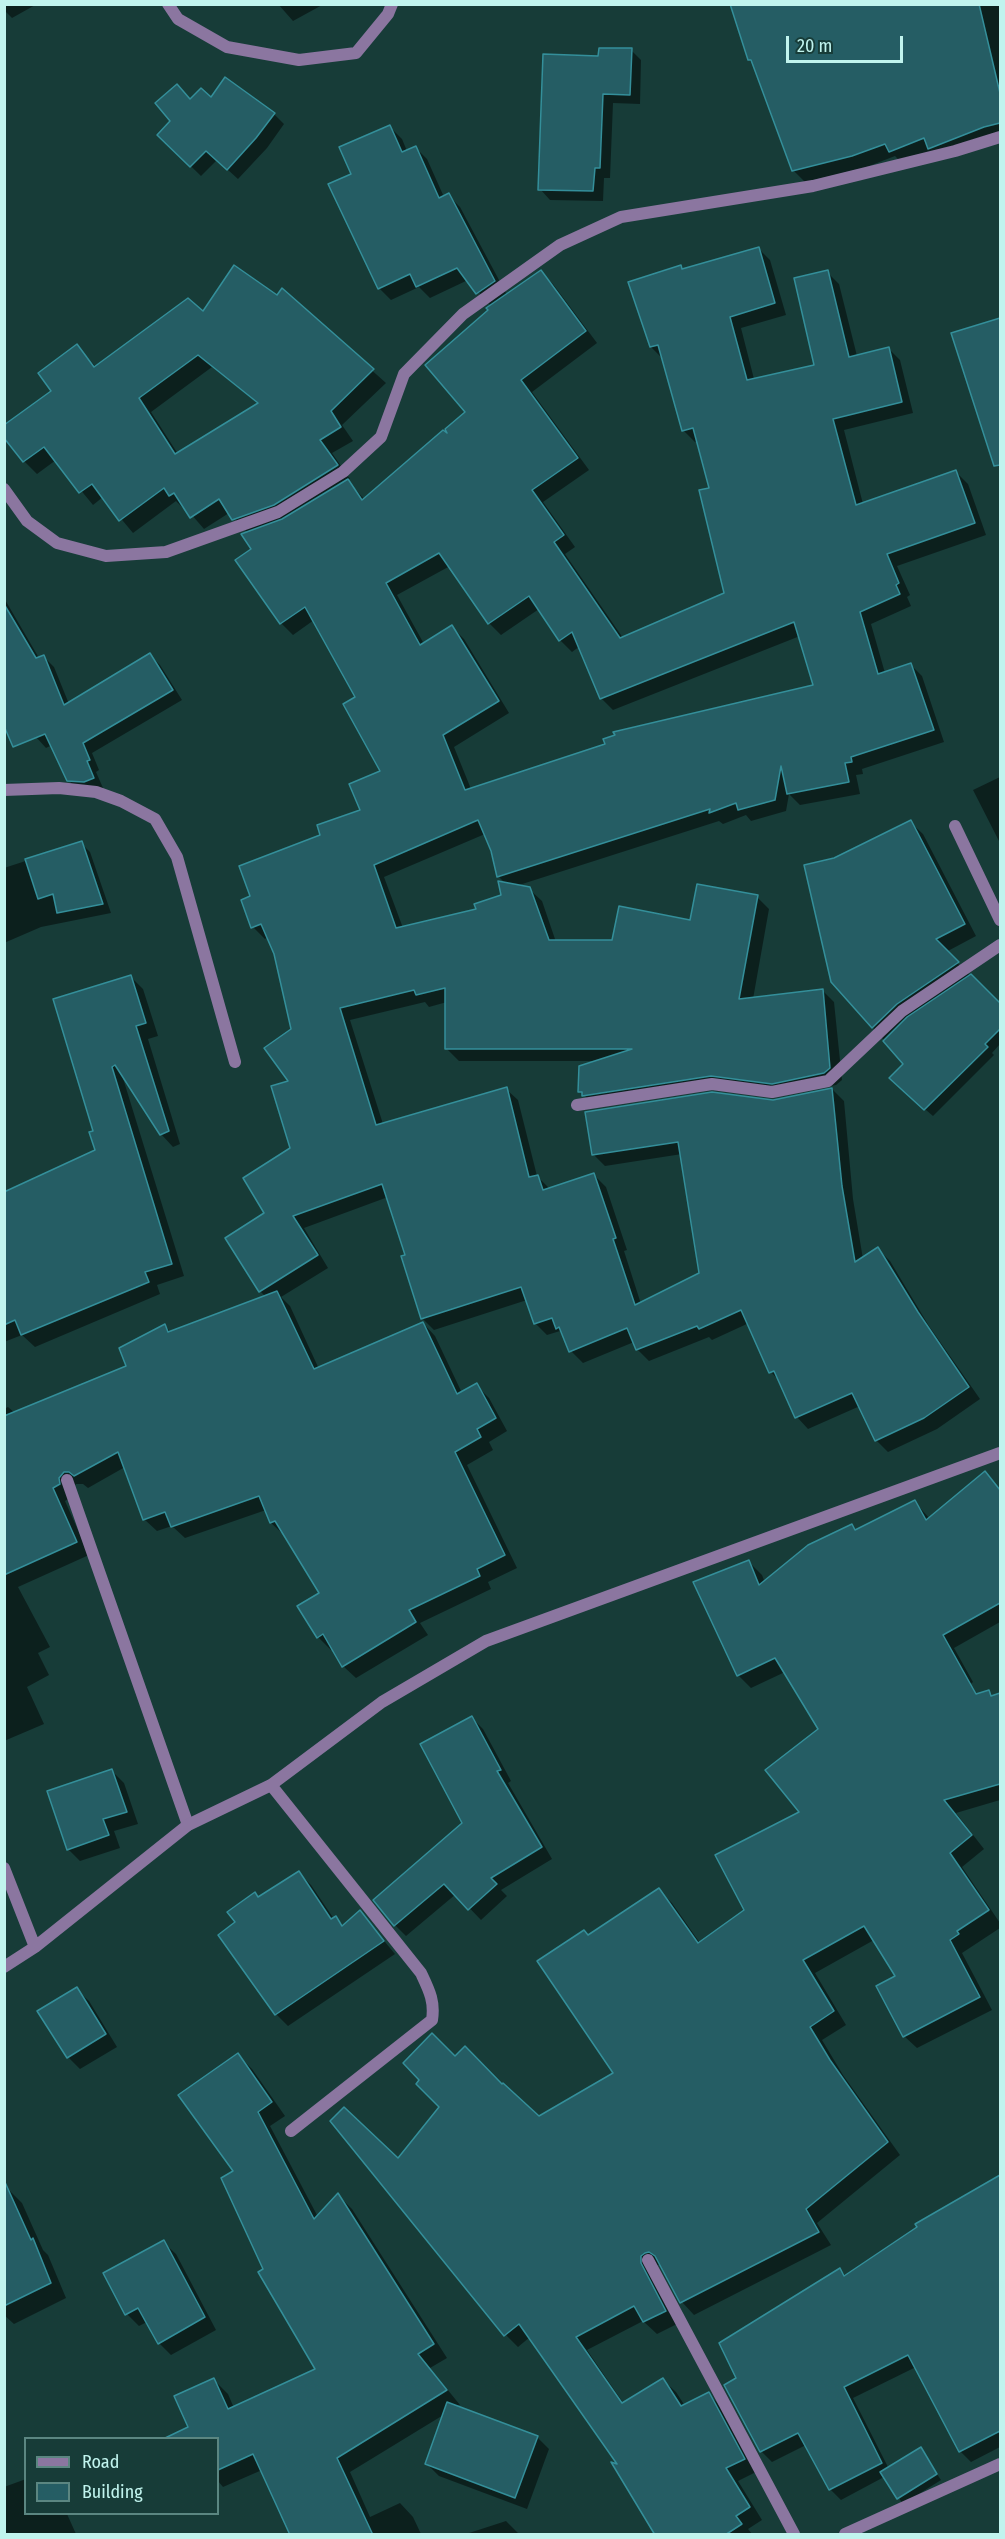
<!DOCTYPE html>
<html>
<head>
<meta charset="utf-8">
<style>
	body { margin:0 }
	#map { position:relative; width:1005px; height:2539px; overflow:hidden; background:#173c38; font-family:"Fira Sans Condensed",sans-serif }
	canvas { display:block }
	.frame { position:absolute; inset:0; border:6px solid #c1f4ee; pointer-events:none }
	.legend { position:absolute; left:24px; top:2437px; width:195px; height:78px; box-sizing:border-box; background:#173c38; border:2px solid #5b8681; margin:0; padding:8px 10px; list-style:none; font-size:18px; color:#c1f4ee }
	.legend li { display:flex; align-items:center; gap:12px; height:30px }
	.legend b { width:30px; border:2px solid #5b8681 }
	.scale { position:absolute; left:786px; top:36px; width:117px; height:27px; box-sizing:border-box; border:3px solid #c1f4ee; border-top:0; padding-left:8px; font-size:18px; line-height:21px; white-space:nowrap; color:#c1f4ee; -webkit-text-stroke:4px #173c38; paint-order:stroke }
</style>
</head>
<body>
<div id="map">
<canvas width="1005" height="2539"></canvas>
<div class="frame"></div>
<ul class="legend">
<li><b style="height:8px;background:#8b76a0"></b>Road</li>
<li><b style="height:16px;background:#255d64"></b>Building</li>
</ul>
<div class="scale">20 m</div>
</div>
<script>
const ctx = document.querySelector('canvas').getContext('2d');
ctx.lineJoin = 'round';
function fillPath(path, color) {
  ctx.fillStyle = color;
  ctx.fill(path, 'evenodd');
}
function stroke(path, color, width, dash) {
  ctx.strokeStyle = color;
  ctx.lineWidth = width;
  ctx.lineCap = dash ? 'butt' : 'round';
  ctx.setLineDash(dash || []);
  ctx.stroke(path);
}
const shadow = new Path2D(`
	M4,4h33l-25,14 -8,-8z
	M278,4h46l-31,17z
	M732,4h268v134l-98,25 -7,-7 -31,12 -59,14 -12,-12 -39,-106 -5,-4z
	M631,50l10,10 -1,44 -27,-1 -3,75h-6l-1,23 -53,-1 -10,-11 60,-131z
	M211,99l63,15 10,10 -17,24 -29,31 -21,-19 -16,16 -42,-41z
	M390,127l12,12 5,12 8,-4 12,12 17,38 4,-2 12,12 47,88 34,-23 12,12 44,59 -65,49 57,78 -46,32 32,45 -10,7 58,84 103,-44 -15,-104 -13,-49 -3,1 -12,-12 -20,-71 -12,-12 30,-80 3,3 74,-22 12,12 16,55 -45,13 13,51 62,-13 11,-94 12,12 18,72 31,-8 12,12 13,53 -69,17 19,74 93,-32 12,12 18,51 -89,31 13,29 -3,2 4,9 -40,18 14,49 25,-9 12,12 22,66 -82,27 1,5 -7,1 4,19 -60,11 -11,-11 -3,17 -35,10 -5,-6 -23,9 -4,-3 -203,65 13,3 13,12 14,41 57,-1 78,-19 66,-25 12,12 -16,90 69,-9 12,12 8,78 -6,5 -51,10 -61,-8 -128,20 -16,-16 18,-30h-139l-12,-12v-47l-18,5 -4,-5 -75,18 33,104 123,-35 12,11 19,76 12,12 45,-13 12,12 21,63 -3,1 17,53 60,-30 -19,-120 -77,12 -11,-11 179,-53 59,-13 12,12 9,98 10,60 15,-10 12,12 39,65 51,73 -43,30 -49,23 -12,-12 -16,-34 -52,23 -11,-12 -16,-34 -10,-11 -22,-49 -37,17 -3,-3 -60,24 -12,-12 -3,-7 -51,21 -12,-12 -11,-20 -13,4 -12,-12 -8,-23 -93,30 -12,-12 -15,-62 -19,-59 -84,31 24,40 -47,29 9,9 29,63 104,-46 12,13 27,57 14,-8 13,13 18,33 -18,11 4,8 -26,15 50,103 -29,14 3,7 -71,34 8,12 -72,43 -13,-12 -10,-18 -2,2 -13,-13 3,-43 -37,-59 -13,-12 -5,-13 -81,28 -13,-12 -15,5 -13,-12 -19,-52 -37,21 -5,-4h-7l-5,7 1,6 -7,4 24,54 -71,32 32,60 -12,6 11,22 -22,12 17,37 -40,17v-332l4,-2 7,6 113,-46 37,-41 7,7 94,-36 -6,-6 6,-78 26,-64 -1,-67 2,-52 -18,-76 -7,-17 -3,2 -12,-12 -1,-30 70,-61 40,-25 20,-40 -24,-73 -44,-78 -21,15 -12,-12 -33,-90 -19,-20 -25,16 -19,-22 -2,1 -7,-7 -43,32 -30,-36 -10,8 -37,-45 -19,14 -13,-13 29,-70 24,-45 19,21 107,-54 74,-16 5,-7 104,93 -44,42 11,16 -21,12 18,26 -3,1 18,20 86,-61 16,-27 24,-106 -23,-26 -38,18 -11,-11 -28,13 -12,-12 -26,-113zM212,367l47,37 -81,50 -27,-42zM450,566l39,57 12,12 38,-26 21,31 12,12 8,-6 21,52 12,12 187,-74 15,50 -344,103 -17,-42 55,-34 -45,-74 -12,-12 -28,17 -27,-49zM485,834l13,42 8,8 -3,12 -25,14 -75,18 -19,-51z
	M1000,319v128l-16,-16 -31,-97z
	M4,598l35,60 5,-1 10,10 15,37 81,-49 10,10 22,35 -90,53 7,17 -3,2 7,16 -24,2 -11,-10 -16,-35 -6,3 -10,-11 -32,-50z
	M1000,777v66l-27,-53z
	M910,822l13,12 53,102 -30,16 54,53v39l-8,9 2,2 -61,61 -35,-30 7,-22 -73,-83 3,-121z
	M81,843l9,9 21,61 -70,14 -37,16v-75z
	M130,976l13,13 15,47 -10,3 32,105 -7,3 -12,-13 -39,-59 62,201 -27,9 3,9 -125,53 -13,-12 -18,7v-63l93,-128 -2,-19z
	M985,1473l15,17v132l-46,26 19,34 -46,39 73,-27v106l-44,13 28,36 -22,18 38,56v5l-38,25 30,57 -75,38 -13,-12 -6,-59 -24,-37 -59,33 31,52 -24,15 21,35 57,80 -83,68 14,22 -137,70 -12,-13 -21,-38 -3,1 -5,4 24,55 -20,10 -14,-13 -56,29 37,54 39,-24 13,12 9,14 24,-12 12,13 35,65 -18,9 24,39 -14,9 4,5h-95l-36,-67 -91,-130 -12,10 -12,-12 -174,-214 66,40 43,-54 14,-49 47,28 36,32 77,-44 -27,-137 71,-47 13,13 28,40 45,-33 56,-97 19,-84 -35,-57 -34,16 -13,-13 11,-113 13,13 3,8 86,-57 6,5 57,-30 16,18z
	M472,1718l11,11 28,52 -3,2 44,76 -51,31 6,6 -26,24 -25,-26 -50,42 -11,-11 69,-102z
	M112,1771l12,12 14,41 -24,7 6,17 -40,13 -12,-12z
	M299,1873l12,12 23,34 2,-1 8,8 16,-14 35,42 -107,72 -12,-12 -39,-91z
	M76,1989l13,12 28,46 -37,22 -12,-12z
	M238,2055l14,14 33,47 -15,10 48,91 20,-22 14,14 95,149 -17,10 30,37 -3,1 80,31 12,12 -22,60 -88,-33 -12,-12 18,-50 -95,58 20,45 30,-14 13,14 8,17h-129l-30,-64 -39,17 -5,-6 -4,-101 14,14 6,14 83,-38 -52,-100 -30,-98z
	M1000,2176v271l-29,15 -11,-11 -44,-84 -63,31 36,71 31,-20 21,31 -38,24 -19,-27 -43,23 -11,-11 -24,-44 -34,17 -11,-11 -23,-72 102,-109 6,6 73,-49 -2,-2z
	M4,2188h3l15,15 21,47 5,5 18,43 -52,26 -10,-9z
	M163,2242l13,12 40,76 -45,25 -12,-12 -12,-21 -8,4 -12,-12z
	M26,2479v35h41l9,20h-72v-47z
	M506,2521l13,13h-53z`);
const building = new Path2D(`
	M730,4h249l21,89v30l-16,4 -56,22 -4,-11 -35,14 -4,-8 -33,12 -60,15 -41,-111h-3z
	M599,48h33l-2,47 -27,-1 -3,74h-5l-2,23 -55,-1 5,-136 55,2z
	M225,77l50,36 -19,25 -29,32 -21,-19 -16,16 -33,-32 13,-14 -15,-18 22,-19 13,15 11,-11 10,9z
	M390,125l12,27 14,-6 23,52 10,-5 46,88 -19,13 -19,-26 -41,19 -6,-13 -32,15 -50,-105 23,-10 -12,-27z
	M759,247l16,56 -45,14 17,63 67,-15 -20,-87 34,-8 21,87 40,-10 13,55 -69,17 23,86 100,-35 19,53 -88,31 12,29 -3,2 4,9 -40,18 18,62 33,-11 23,67 -83,27 1,5 -7,1 4,19 -62,12 -6,-28 -6,34 -37,10 -2,-7 -27,10 1,-4 -213,68 -6,-26 -13,-31 -104,45 22,63 80,-19 -2,-5 27,-9 -3,-14 32,6 19,53h63l7,-34 71,14 7,-36 61,11 -19,104 84,-10 7,79 -6,5 -52,11 -61,-8 -129,20v-4h-4l1,-26 53,-17h-187v-61l-29,7 -2,-5 -74,18 36,117 131,-38 22,90 9,-2 5,15 51,-17 22,65 -3,1 22,66 64,-32 -21,-131 -86,13 -7,-43 127,-20 61,8 59,-12 10,98 13,76 23,-15 40,65 51,75 -45,31 -49,23 -23,-48 -57,25 -21,-47 -5,2 -28,-63 -42,19 -2,-3 -61,24 -9,-22 -58,24 -10,-25 -3,2 -4,-11 -18,6 -13,-37 -100,32 -20,-63 4,-1 -23,-71 -89,32 25,39 -59,37 -34,-54 39,-25 -21,-35 47,-30 -19,-62 17,-5 -24,-33 27,-19 -17,-75 -13,-30 -10,4 -10,-28 9,-4 -11,-30 81,-31 -3,-10 43,-15 -11,-26 31,-13 -37,-67 12,-7 -50,-90 -25,17 -45,-64 16,-11 -10,-15 41,-15 66,-40 14,21 81,-70 4,3 -2,-4 20,-17 -40,-47 63,-55 -2,-2 55,-38 45,61 -65,49 57,78 -46,32 32,45 -10,7 66,96 104,-45 -25,-103 10,-2 -16,-60 -11,3 -24,-86 -8,2 -22,-65 53,-17 1,4zM439,553l49,71 41,-28 30,45 13,-9 28,67 194,-77 19,63 -200,47 2,3 -12,4 2,5 -140,46 -22,-55 56,-34 -47,-76 -32,20 -34,-62z
	M234,265l43,30 5,-7 92,81 -43,42 10,16 -21,13 18,25 -64,40 -42,15 -13,-21 -29,19 -16,-25 -5,3 -5,-8 -45,33 -27,-37 -13,9 -35,-46 -21,15 -19,-24v-13l47,-34 -13,-18 39,-29 17,23 94,-69 15,13zM198,355l60,48 -83,51 -36,-56z
	M1000,318v147l-6,1 -43,-133z
	M4,604l32,54 8,-3 20,50 86,-52 23,37 -90,53 7,17 -3,1 7,17 -10,4 -17,-1 -22,-47 -32,13 -9,-21z
	M911,820l54,104 -29,15 23,23 -62,42 -25,24 -41,-46 -27,-117 30,-7z
	M82,841l21,63 -46,9 -4,-19 -15,5 -13,-40z
	M971,974l29,29v26l-15,15 3,3 -64,63 -35,-32 14,-14 -20,-23 24,-24z
	M131,975l15,48 -10,3 33,105 -9,4 -45,-70 -3,2 60,197 -27,8 4,10 -128,53 -6,-15 -11,5v-133l91,-42 -6,-18 4,-1 -40,-132z
	M277,1291l37,78 109,-47 34,72 20,-11 19,35 -19,11 4,8 -26,15 50,103 -28,14 3,7 -71,34 7,12 -74,45 -19,-33 -6,4 -20,-32 22,-13 -44,-72 -5,2 -11,-27 -88,31 -6,-15 -22,8 -25,-68 -44,24 -5,-4h-5l-5,6 1,6 -7,4 24,54 -73,33v-159l122,-50 -7,-18 46,-24 3,8z
	M985,1471l15,19v113l-57,32 33,59 13,-4 2,6 9,-3v91l-56,16 28,35 -22,18 39,57 -32,21 2,3 -9,6 30,57 -77,40 -27,-51 19,-10 -31,-50 -61,34 31,51 -24,16 20,33 58,82 -82,67 13,23 -139,71 -25,-47 -6,-4 -4,1 -4,3v7l25,48 -23,11 -9,-16 -58,31 46,66 41,-25 18,28 28,-14 36,67 -19,9 24,39 -14,9 6,8 -17,11h-70l-44,-73 6,2 -98,-140 -15,12 -174,-215 14,-14 54,51 41,-51 -23,-23 3,-4 -16,-17 29,-30 23,23 10,-10 37,38 1,-1 36,33 74,-43 -76,-112 47,-31 4,5 71,-47 39,55 46,-33 -29,-55 84,-43 -34,-42 53,-41 -43,-71 -38,18 -44,-94 56,-22 10,25 49,-40 44,-21 3,6 60,-30 11,20z
	M472,1716l29,54 -4,1 45,76 -51,31 6,6 -29,26 -24,-26 -50,42 -21,-26 89,-77 -42,-79z
	M112,1769l15,43 -24,7 6,16 -42,15 -20,-59z
	M299,1871l32,48 5,-3 6,10 18,-16 24,31 -109,74 -57,-80 17,-13 -8,-10 28,-20 3,5z
	M77,1987l29,47 -39,24 -30,-47z
	M238,2053l34,49 -14,10 56,107 24,-26 96,151 -16,10 29,36 -110,68 36,77h-83l-37,-81 -35,16v-31h-55l25,-12 -14,-31 40,-18 14,31 87,-40 -57,-97 5,-3 -42,-91 12,-7 -55,-76z
	M1000,2175v256l-41,21 -51,-97 -64,32 38,76 -53,27 -31,-57 -38,19 -36,-67 12,-7 -17,-35 121,-75 4,8 73,-49 -2,-3z
	M4,2180l27,60 2,-2 18,45 -47,23z
	M164,2240l41,77 -47,27 -20,-36 -13,7 -22,-42z
	M447,2402l91,34 -23,62 -90,-34z
	M921,2447l16,27 -40,25 -17,-27z`);
const lane = new Path2D(`
	M67,1480l121,345`);
const street = new Path2D(`
	M168,4l10,15 49,28 72,13 57,-7 32,-39 4,-10
	M4,489l23,32 30,22 49,13 60,-4 112,-40 65,-40 38,-35 23,-63 59,-60 97,-69 61,-28 192,-31 142,-35 45,-14
	M4,790l55,-2 37,4 25,9 34,18 22,38 58,205
	M955,826l45,94
	M577,1105l135,-21 60,8 56,-11 74,-70 98,-66
	M271,1785l150,188c8,17 14,28 11,47l-141,111
	M4,1868l31,79
	M4,1967l31,-20 153,-122 83,-40 111,-83 104,-61 514,-188
	M648,2260l146,274
	M845,2534l155,-70`);
fillPath(shadow, '#0007');
fillPath(building, '#255d64');
stroke(building, '#348f9a', 1.5);
stroke(lane, '#8b76a0', 12);
stroke(street, '#8b76a0', 12);
</script>
</body>
</html>
